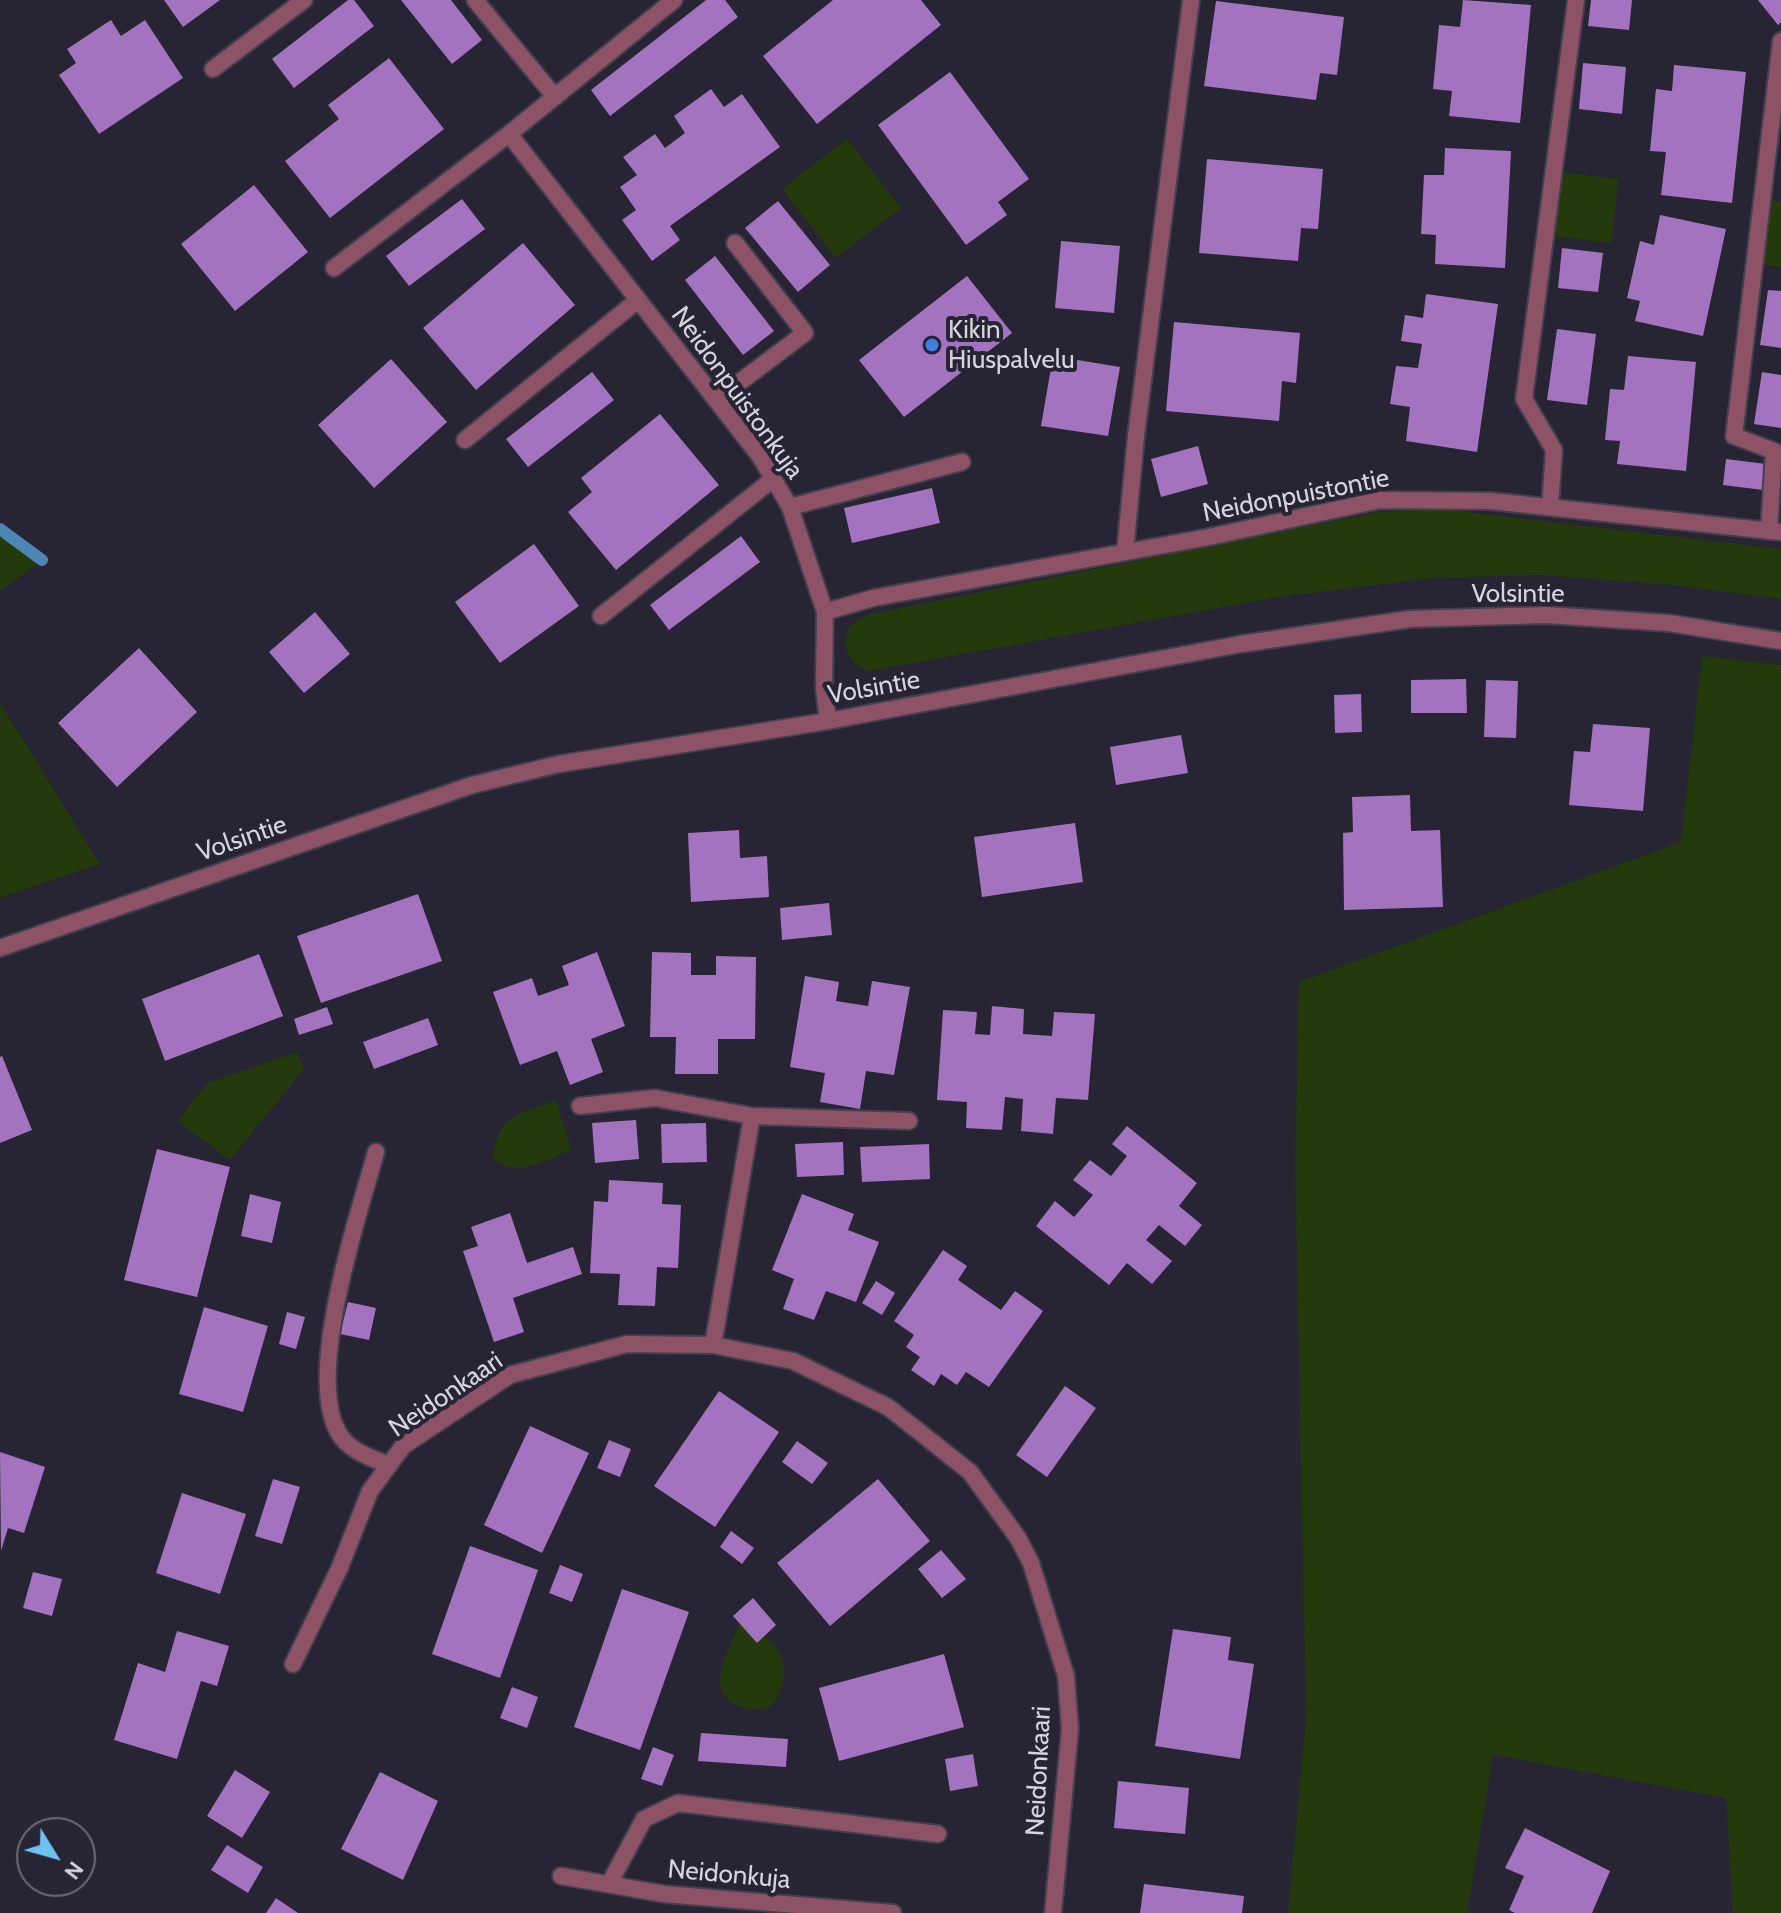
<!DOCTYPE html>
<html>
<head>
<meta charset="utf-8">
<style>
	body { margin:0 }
	#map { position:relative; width:1781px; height:1913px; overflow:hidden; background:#272433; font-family:Cabin,sans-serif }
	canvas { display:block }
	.north { position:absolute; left:16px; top:1817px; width:80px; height:80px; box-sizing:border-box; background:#272433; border:2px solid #6d6a77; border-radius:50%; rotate:127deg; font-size:22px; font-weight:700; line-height:32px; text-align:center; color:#d6d4de }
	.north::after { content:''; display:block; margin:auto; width:28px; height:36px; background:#6ec2f3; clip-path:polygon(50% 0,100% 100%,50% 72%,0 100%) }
</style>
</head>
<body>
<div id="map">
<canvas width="1781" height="1913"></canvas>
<div class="north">N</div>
</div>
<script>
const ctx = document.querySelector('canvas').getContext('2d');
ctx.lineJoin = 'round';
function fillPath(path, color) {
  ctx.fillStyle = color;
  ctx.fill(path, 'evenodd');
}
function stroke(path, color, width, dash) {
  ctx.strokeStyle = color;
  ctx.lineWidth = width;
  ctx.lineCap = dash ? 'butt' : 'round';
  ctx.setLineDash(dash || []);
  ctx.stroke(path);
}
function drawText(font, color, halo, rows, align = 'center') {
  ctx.font = font + ' Cabin,sans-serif';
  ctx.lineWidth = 8;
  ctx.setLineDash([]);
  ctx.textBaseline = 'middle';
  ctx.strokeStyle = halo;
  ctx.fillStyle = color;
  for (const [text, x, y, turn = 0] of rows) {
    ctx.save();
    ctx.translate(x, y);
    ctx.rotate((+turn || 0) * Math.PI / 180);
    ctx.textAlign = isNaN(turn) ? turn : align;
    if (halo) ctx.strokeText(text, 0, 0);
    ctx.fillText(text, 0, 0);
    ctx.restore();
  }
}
const green = new Path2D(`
	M847,139l54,69 -65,50 -54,-69z
	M1561,172l58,7 -8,64 -58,-7z
	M1770,200l11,2v65l-19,-3z
	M1433,508l348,41v50l-108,-14 -131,-10 -108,3 -149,18 -416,75c-23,-7 -34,-35 -12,-51 5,-3 13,-5 19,-7l503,-101z
	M0,529l42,31 -42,31z
	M1702,656l79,9v1248h-48l-7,-115 -233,-43 -26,158h-179l18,-196 -11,-557 4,-178 382,-140z
	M0,703l100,161 -100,34z
	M297,1052l7,17 -74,91 -53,-39 31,-38z
	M556,1100l15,50c-28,11 -51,29 -78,9 6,-46 24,-44 63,-59z
	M740,1623c26,12 49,26 43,58 -2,7 -5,18 -10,23 -15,12 -48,3 -52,-16 -5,-20 12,-47 19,-65z`);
const stream = new Path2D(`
	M0,529l42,31`);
const building = new Path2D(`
	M164,0h56l-37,27z
	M348,0h6l20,26 -80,62 -22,-29z
	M401,0h50l31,40 -30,24z
	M706,0h19l13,17 -128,99 -19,-26z
	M833,0h88l20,25 -124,99 -54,-68z
	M1463,0l68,5 -11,118 -71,-7 3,-25 -19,-2 6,-64 21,2z
	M1591,0h41l-3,30 -41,-4z
	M1758,0h23v22l-3,3z
	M1216,1l128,16 -7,58 -17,-2 -4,27 -112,-14z
	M111,20l10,16 24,-16 38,58 -84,56 -40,-59 17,-12 -9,-14z
	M389,58l55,71 -114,89 -45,-57 54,-42 -11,-14z
	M1583,63l43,4 -4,47 -43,-5z
	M1674,65l72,7 -14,131 -71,-8 5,-43 -16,-1 6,-62 16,2z
	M950,72l79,107 -31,23 9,13 -41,30 -88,-120z
	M711,89l13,18 18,-13 38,53 -110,79 10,14 -28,21 -30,-41 14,-10 -16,-23 17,-12 -14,-18 32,-23 10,14 20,-15 -11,-17z
	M1445,148l66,3 -6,117 -70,-4 1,-29 -15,-1 3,-59h20z
	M1207,159l116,10 -5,60 -17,-1 -3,33 -99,-8z
	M254,185l54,67 -73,59 -54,-67z
	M462,199l23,30 -76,57 -23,-30z
	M778,201l52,64 -32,27 -53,-64z
	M1660,215l66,14 -23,107 -68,-15 5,-20 -13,-3 13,-57 14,4z
	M1061,241l59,5 -6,67 -59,-5z
	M523,243l52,62 -99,85 -53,-62z
	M1562,248l41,5 -5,39 -40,-4z
	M715,256l59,75 -31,24 -58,-75z
	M967,276l45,57 -108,84 -45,-57z
	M1768,290l13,1v57l-21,-3z
	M1426,294l72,10 -21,148 -71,-11 4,-34 -20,-3 6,-38 22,2 4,-24 -21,-3 4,-26 18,3z
	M1174,322l126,11 -4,50 -14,-2 -3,40 -113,-10z
	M1557,329l39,5 -9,71 -40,-5z
	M1053,356l67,11 -12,69 -67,-10z
	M1628,356l68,6 -10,109 -69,-7 3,-23 -15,-1 5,-51 14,1z
	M391,359l56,63 -73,66 -56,-63z
	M592,372l22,28 -86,67 -22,-28z
	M1762,372l19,3v53l-27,-4z
	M660,414l59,71 -103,85 -48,-58 24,-20 -11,-14z
	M1198,446l10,38 -47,13 -10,-38z
	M1726,459l40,5 -3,26 -40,-5z
	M932,488l8,35 -88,20 -8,-35z
	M741,536l19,26 -91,68 -19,-25z
	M534,544l45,62 -79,57 -45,-61z
	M315,612l35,42 -46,39 -35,-41z
	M139,648l58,64 -80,75 -59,-64z
	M1466,679l1,34h-56v-33z
	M1486,680l32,1 -2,57 -32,-1z
	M1361,694l1,38 -27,1 -1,-38z
	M1593,724l57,4 -7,83 -74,-6 5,-54 16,1z
	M1181,735l7,38 -72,12 -6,-38z
	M1410,795l1,36 29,-1 3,77 -99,3 -1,-77 10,-1 -1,-35z
	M1075,823l8,59 -101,15 -8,-60z
	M739,830l1,28 27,-2 2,41 -78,5 -3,-69z
	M418,894l24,67 -121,42 -24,-67z
	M829,903l3,32 -50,5 -2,-32z
	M597,952l28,74 -34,13 12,33 -33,13 -13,-34 -37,14 -27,-73 39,-14 6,18 31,-11 -7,-19z
	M652,952l39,1v22h25v-19l40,1 -1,82h-37v35h-43l1,-37h-26z
	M259,954l24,62 -118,45 -23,-62z
	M805,976l34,6 -3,19 32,5 4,-25 38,6 -16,88 -28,-4 -6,38 -40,-7 5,-29 -35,-6z
	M992,1006l32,3 -1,25 29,2 2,-24 41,2 -7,86 -32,-2 -3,36 -32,-3 2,-32 -18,-2 -3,33 -36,-2 1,-26 -30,-2 6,-90 34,2 -2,22 15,1z
	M327,1007l6,17 -34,11 -5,-16z
	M428,1018l10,27 -64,24 -11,-27z
	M2,1056l30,74 -32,13v-86z
	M636,1120l3,39 -44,4 -3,-40z
	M706,1123l1,39 -45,1 -1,-39z
	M1127,1126l70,57 -18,23 23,19 -17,21 -26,-21 -13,15 26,21 -20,23 -25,-21 -18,22 -73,-59 19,-25 19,16 19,-22 -20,-15 17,-20 21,16 16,-20 -15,-12z
	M843,1142l1,33 -47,2 -2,-33z
	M929,1144l1,35 -68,3 -2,-35z
	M157,1149l73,18 -33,130 -73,-17z
	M609,1180l54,3 -1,21 19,1 -3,63 -21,-1 -2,39 -37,-1 2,-31 -30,-1 4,-72 14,1z
	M250,1194l31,8 -9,41 -31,-7z
	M802,1194l52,20 -6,16 31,12 -23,60 -30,-11 -12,29 -31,-11 11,-30 -22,-9z
	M510,1213l17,50 46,-16 9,27 -69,24 11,34 -30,10 -31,-91 15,-5 -7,-19z
	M943,1250l24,16 -9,14 43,30 14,-19 28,20 -54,76 -23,-15 -9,13 -16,-11 -7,12 -23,-16 9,-13 -14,-10 8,-12 -20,-14z
	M876,1281l19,12 -13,22 -20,-12z
	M348,1302l28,6 -7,32 -29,-6z
	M204,1307l64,19 -25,86 -64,-18z
	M287,1312l18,5 -9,32 -17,-5z
	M1065,1386l31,22 -49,69 -31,-22z
	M719,1391l60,41 -64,95 -61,-41z
	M530,1426l59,27 -47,100 -58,-28z
	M609,1440l22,9 -11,28 -23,-9z
	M797,1441l31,22 -16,21 -30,-22z
	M0,1452l45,15 -21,66 -16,-5 -7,23z
	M273,1479l27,8 -18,57 -27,-8z
	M878,1479l52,62 -100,85 -53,-63z
	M182,1493l64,21 -26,80 -64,-21z
	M731,1531l23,17 -12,16 -22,-17z
	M470,1546l68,24 -38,108 -68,-24z
	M941,1550l25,29 -24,19 -24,-29z
	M560,1565l23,9 -11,28 -23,-9z
	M33,1572l29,7 -10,37 -29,-8z
	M622,1589l67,23 -49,138 -66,-23z
	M753,1598l23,27 -19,18 -24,-27z
	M1173,1629l58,8 -3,23 26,4 -14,95 -85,-13z
	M177,1631l52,15 -12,40 -16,-5 -24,78 -63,-19 24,-77 27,9z
	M944,1654l20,73 -125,34 -20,-73z
	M512,1687l26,10 -11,31 -27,-10z
	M701,1733l87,6 -2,28 -88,-6z
	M653,1747l21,8 -12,31 -21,-7z
	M973,1754l5,32 -28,5 -5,-32z
	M235,1770l35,22 -28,46 -35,-22z
	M380,1772l58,29 -35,79 -62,-31z
	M1118,1781l71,7 -4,46 -71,-6z
	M1525,1828l85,43 -18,42h-77l-6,-3 15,-34 -19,-8z
	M227,1845l36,22 -15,26 -37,-23z
	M1144,1884l100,12 -2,17h-102z
	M276,1898l22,15h-32z`);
const service = new Path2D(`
	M475,0l80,97
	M213,69l91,-69
	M334,268l175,-134 165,-134
	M716,400l89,-67 -70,-90
	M465,440l173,-140
	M790,507l172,-45
	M1550,507l4,-57 -30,-51 52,-399
	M1769,531l5,-80 -40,-15 47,-395
	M1125,552l11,-116 55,-436
	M601,616l172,-137
	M580,1106l75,-8 97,18 157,5
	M376,1152c-17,62 -75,232 -34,286 11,14 31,21 47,27
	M713,1345l39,-229
	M609,1884l35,-65 34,-16 260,31`);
const minor = new Path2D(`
	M509,134l250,321 31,52 35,105 -1,76 4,33
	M825,612l48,-14 336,-61 171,-37 111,1 290,31
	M293,1664l47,-97 30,-76 33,-45 107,-71 117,-31 86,1 80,16 95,46 82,65 48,66 13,25 35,113 4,53 -17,184
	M561,1876l103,18 229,19`);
const tertiary = new Path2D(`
	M0,948l472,-163 87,-21 269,-43 413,-77 169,-25 136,-4 123,8 112,18`);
const markers = [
	[932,345,8,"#3f7fe0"]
];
const poiNames = [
	["Kikin",948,330],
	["Hiuspalvelu",948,360]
];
const streetNames = [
	["Neidonpuistonkuja",737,393,54],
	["Neidonpuistontie",1296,496,-11],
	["Volsintie",1518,594],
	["Volsintie",874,688,-10],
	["Volsintie",242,839,-19],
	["Neidonkaari",446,1395,-34],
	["Neidonkaari",1039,1771,-87],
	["Neidonkuja",729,1875,5]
];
fillPath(green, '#243a0d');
stroke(stream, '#4d86b4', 12);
fillPath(building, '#a473bf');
stroke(service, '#43404e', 20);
stroke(minor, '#43404e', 20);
stroke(tertiary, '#43404e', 20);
stroke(service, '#8d5265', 16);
stroke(minor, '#8d5265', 16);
stroke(tertiary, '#8d5265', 16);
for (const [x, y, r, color] of markers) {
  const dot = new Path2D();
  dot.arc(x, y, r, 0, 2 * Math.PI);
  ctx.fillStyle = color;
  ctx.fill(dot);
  stroke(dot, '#272433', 3);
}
drawText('26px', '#d6d4de', '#272433', poiNames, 'left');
drawText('26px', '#d6d4de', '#272433', streetNames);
</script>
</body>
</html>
